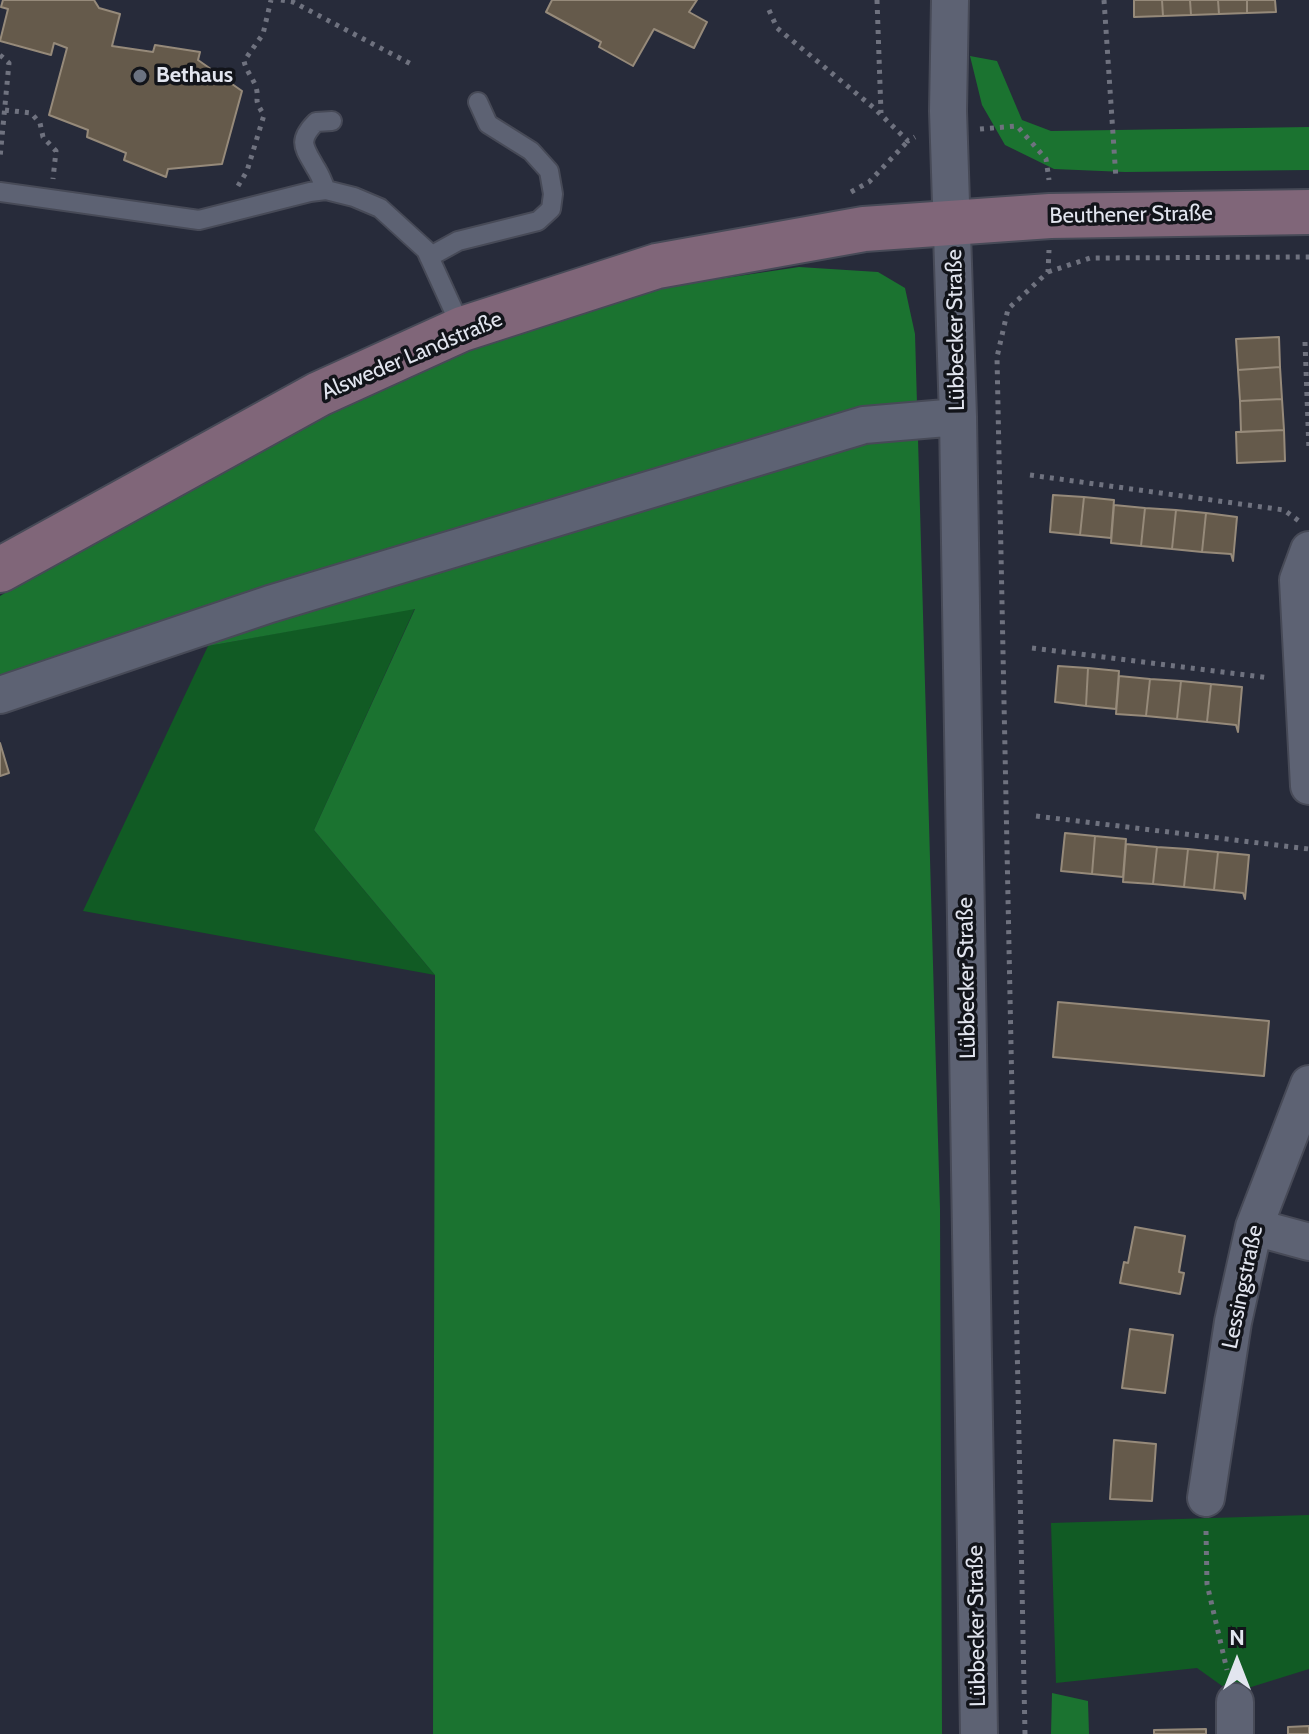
<!DOCTYPE html>
<html>
<head>
<meta charset="utf-8">
<style>
	body { margin:0 }
	#map { position:relative; width:1309px; height:1734px; overflow:hidden; background:#272b3a; font-family:Cabin,sans-serif }
	canvas { display:block }
	.north { position:absolute; left:1197px; top:1622px; width:80px; height:80px; -webkit-text-stroke:6px #12141a; paint-order:stroke; rotate:0deg; font-size:22px; font-weight:700; line-height:32px; text-align:center; color:#e2e5ef }
	.north::after { content:''; display:block; margin:auto; width:28px; height:36px; background:#e2e5ef; clip-path:polygon(50% 0,100% 100%,50% 72%,0 100%) }
</style>
</head>
<body>
<div id="map">
<canvas width="1309" height="1734"></canvas>
<div class="north">N</div>
</div>
<script>
const ctx = document.querySelector('canvas').getContext('2d');
ctx.lineJoin = 'round';
function fillPath(path, color) {
  ctx.fillStyle = color;
  ctx.fill(path, 'evenodd');
}
function stroke(path, color, width, dash) {
  ctx.strokeStyle = color;
  ctx.lineWidth = width;
  ctx.lineCap = dash ? 'butt' : 'round';
  ctx.setLineDash(dash || []);
  ctx.stroke(path);
}
function drawText(font, color, halo, rows, align = 'center') {
  ctx.font = font + ' Cabin,sans-serif';
  ctx.lineWidth = 7;
  ctx.setLineDash([]);
  ctx.textBaseline = 'middle';
  ctx.strokeStyle = halo;
  ctx.fillStyle = color;
  for (const [text, x, y, turn = 0] of rows) {
    ctx.save();
    ctx.translate(x, y);
    ctx.rotate((+turn || 0) * Math.PI / 180);
    ctx.textAlign = isNaN(turn) ? turn : align;
    if (halo) ctx.strokeText(text, 0, 0);
    ctx.fillText(text, 0, 0);
    ctx.restore();
  }
}
const green = new Path2D(`
	M415,608l-101,222 121,145 -352,-64 125,-265z
	M1309,1515v154l-77,24 -35,-25 -141,15 -5,-160z`);
const forest = new Path2D(`
	M970,56l27,5 25,59 29,11 258,-4v43l-184,2 -71,-3 -49,-24 -23,-40z
	M799,267l79,5 27,16 10,46 25,875 2,525h-509l2,-759 -121,-145 101,-221 -207,37 -208,41v-91l323,-193 154,-69 174,-45z
	M1052,1693l36,8 1,33h-38z`);
const building = new Path2D(`
	M3,0h91l5,8 21,6 -8,32 41,6 2,-7 45,7 -2,8 44,31 -20,73 -54,5 -2,8 -42,-17 2,-7 -39,-16 1,-7 -39,-15 18,-67 -13,-5 -3,12 -51,-14 8,-32 -7,-2z
	M552,0h145l-8,12 18,10 -13,26 -40,-19 -21,37 -34,-19 2,-5 -55,-30z
	M1134,0h28l1,16 -29,1z
	M1162,0h28l1,15 -28,1z
	M1190,0h28l1,14 -28,1z
	M1218,0h29v13l-28,1z
	M1247,0h28l1,12 -29,1z
	M1279,337l1,30 -42,3 -2,-31z
	M1280,367l2,32 -42,2 -2,-31z
	M1282,399l2,31 -43,2 -1,-31z
	M1284,430l1,31 -48,2 -1,-31z
	M1053,495l31,2 -4,38 -30,-3z
	M1084,497l30,3 -3,38 -31,-3z
	M1114,505l31,3 -4,38 -30,-3z
	M1145,508l31,2 -4,39 -31,-3z
	M1176,510l30,3 -4,39 -30,-3z
	M1206,513l31,4 -4,44 -2,-7 -29,-2z
	M1058,666l30,2 -2,38 -31,-4z
	M1088,668l31,3 -3,38 -30,-3z
	M1119,676l31,3 -4,37 -30,-2z
	M1150,679l31,2 -4,38 -31,-3z
	M1181,681l30,3 -4,38 -30,-3z
	M1211,684l31,3 -4,45 -2,-7 -29,-3z
	M0,743l9,30 -9,3z
	M1065,833l30,3 -3,38 -31,-3z
	M1095,836l31,3 -3,38 -31,-3z
	M1126,844l31,3 -4,37 -30,-2z
	M1157,847l31,2 -4,38 -31,-3z
	M1188,849l30,3 -4,38 -30,-3z
	M1218,852l31,3 -4,44 -2,-6 -29,-3z
	M1058,1002l211,19 -5,55 -211,-19z
	M1135,1227l50,9 -6,36 5,1 -4,21 -60,-11 4,-21 4,1z
	M1130,1329l43,6 -8,58 -43,-5z
	M1114,1440l42,4 -4,57 -42,-2z
	M1309,1726v8h-21v-7z
	M1206,1729v5h-52v-4z`);
const path = new Path2D(`
	M281,0l12,2 118,62
	M877,0l4,113
	M1104,0l12,179
	M769,10l8,18 97,80 34,33 7,-4
	M0,55l9,8 -9,95
	M5,110l26,3 9,10 3,14 13,14 -3,28
	M980,129l37,-3 29,33 3,21
	M238,186l9,-15 17,-56c-12,-18 -4,-13 -8,-28 -3,-9 -10,-16 -12,-26l19,-27 8,-34
	M851,192l18,-10 39,-41
	M1048,272l42,-14 219,-1
	M1305,342l4,109
	M1030,475l254,35 15,11
	M1032,648l238,30
	M1036,816l273,33
	M1206,1531l1,53 20,86
	M1025,1734l-28,-1377 11,-48 40,-37 1,-22`);
const lane = new Path2D(`
	M326,190c-3,-7 -6,-16 -11,-23 -11,-20 -18,-26 1,-45l16,-1
	M0,192l199,28 111,-28 16,-2 28,7 26,11 46,42 36,79
	M429,257l29,-16 80,-20 13,-12 2,-15 -4,-23 -18,-20 -43,-27 -10,-22`);
const street = new Path2D(`
	M950,0l-2,111 10,306 21,1317
	M1309,550l-11,30 11,206
	M0,695l270,-91 594,-179 94,-8
	M1254,1227l55,15
	M1206,1498l27,-176 21,-95 55,-143
	M1235,1702v32`);
const secondary = new Path2D(`
	M0,570l319,-176 143,-65 195,-63 207,-37 186,-13 259,-4`);
const markers = [
	[140,76,8,"#6b7280"]
];
const poiNames = [
	["Bethaus",156,76]
];
const streetNames = [
	["Beuthener Straße",1131,215,-1],
	["Lübbecker Straße",956,330,-91],
	["Alsweder Landstraße",412,356,-23],
	["Lübbecker Straße",967,978,-91],
	["Lessingstraße",1243,1287,-78],
	["Lübbecker Straße",977,1626,-91]
];
fillPath(green, '#115b24');
fillPath(forest, '#1b7330');
fillPath(building, '#655a4b');
stroke(building, '#968a7a', 2);
stroke(lane, '#474a57', 22);
stroke(street, '#474a57', 40);
stroke(secondary, '#474a57', 48);
stroke(path, '#6f727f', 5, [4, 6]);
stroke(lane, '#5d6273', 18);
stroke(street, '#5d6273', 36);
stroke(secondary, '#806679', 44);
for (const [x, y, r, color] of markers) {
  const dot = new Path2D();
  dot.arc(x, y, r, 0, 2 * Math.PI);
  ctx.fillStyle = color;
  ctx.fill(dot);
  stroke(dot, '#12141a', 3);
}
drawText('bold 22px', '#e2e5ef', '#12141a', poiNames, 'left');
drawText('22px', '#e2e5ef', '#12141a', streetNames);
</script>
</body>
</html>
